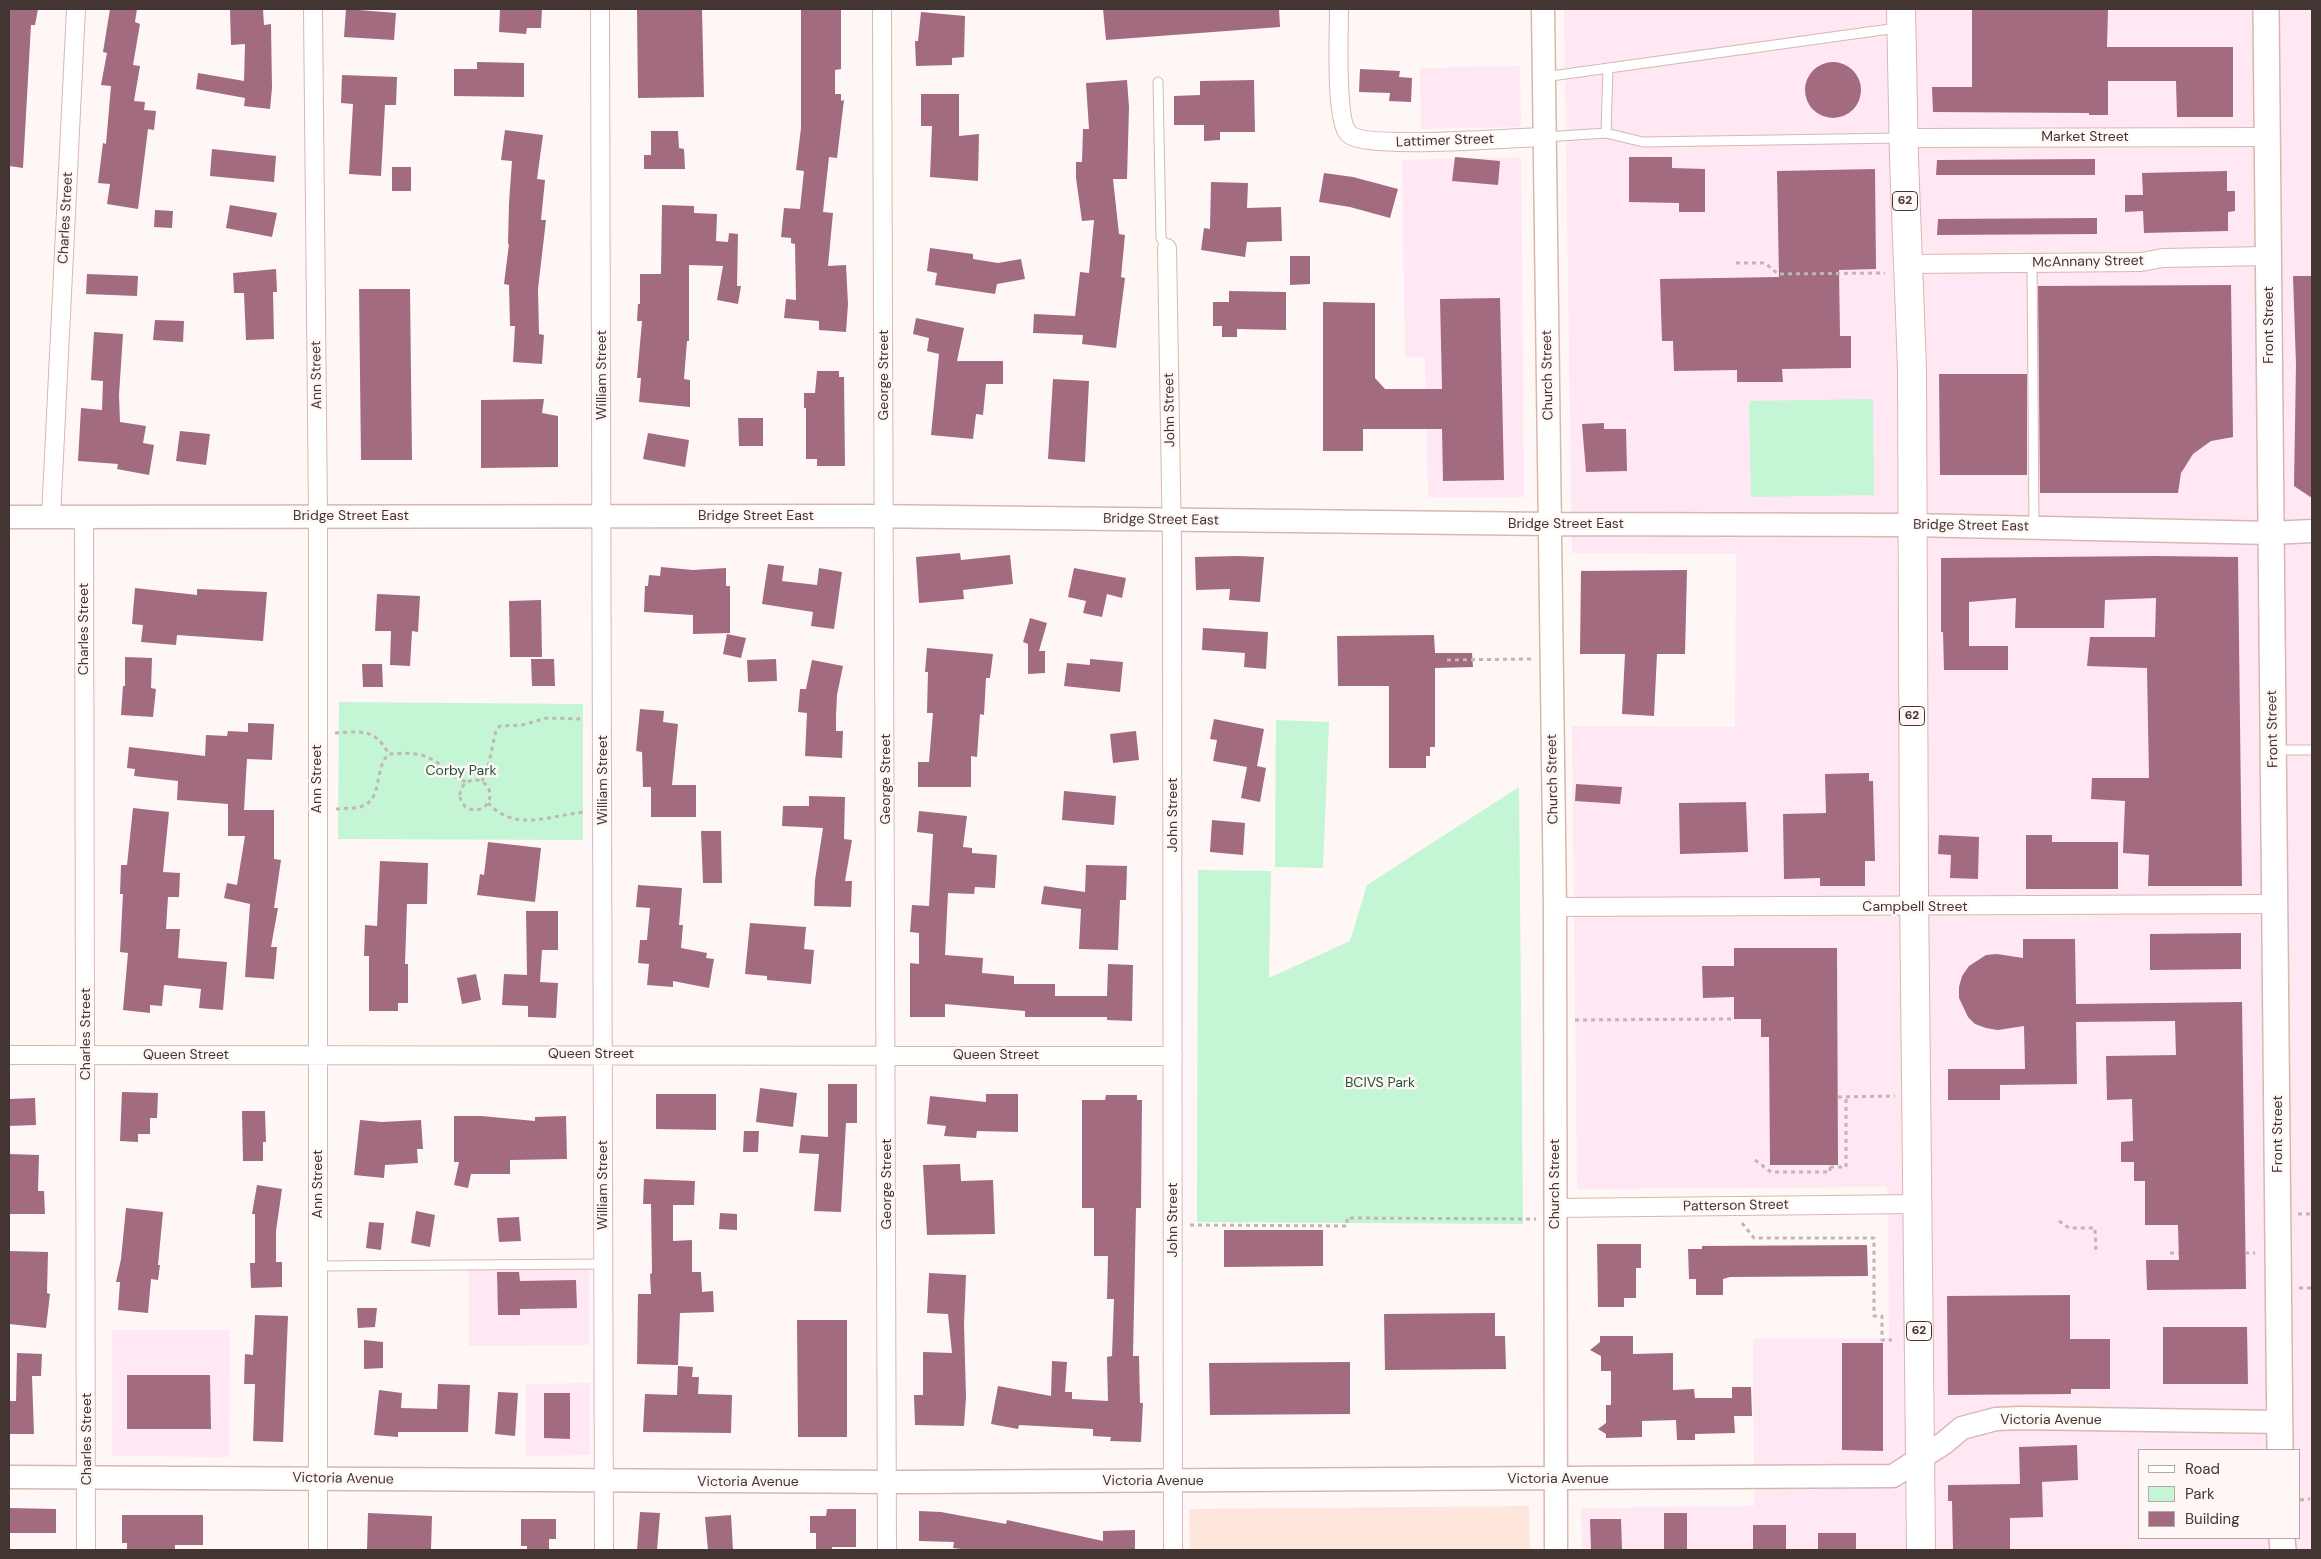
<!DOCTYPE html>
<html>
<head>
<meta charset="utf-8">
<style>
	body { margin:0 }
	#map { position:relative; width:2321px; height:1559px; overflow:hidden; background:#fef7f5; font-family:"DM Sans",sans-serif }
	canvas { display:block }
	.frame { position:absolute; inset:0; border:10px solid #433632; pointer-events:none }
	.legend { position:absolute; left:2138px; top:1449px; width:162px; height:90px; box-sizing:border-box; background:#fef7f5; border:1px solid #b3aaa7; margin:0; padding:6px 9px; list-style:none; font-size:15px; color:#433632 }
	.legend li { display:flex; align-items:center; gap:10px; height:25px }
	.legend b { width:25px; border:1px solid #b3aaa7 }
</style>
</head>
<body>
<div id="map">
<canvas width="2321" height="1559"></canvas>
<div class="frame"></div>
<ul class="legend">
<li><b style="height:6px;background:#fff"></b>Road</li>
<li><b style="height:14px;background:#c4f5d4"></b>Park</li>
<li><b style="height:14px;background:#a26b80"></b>Building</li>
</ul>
</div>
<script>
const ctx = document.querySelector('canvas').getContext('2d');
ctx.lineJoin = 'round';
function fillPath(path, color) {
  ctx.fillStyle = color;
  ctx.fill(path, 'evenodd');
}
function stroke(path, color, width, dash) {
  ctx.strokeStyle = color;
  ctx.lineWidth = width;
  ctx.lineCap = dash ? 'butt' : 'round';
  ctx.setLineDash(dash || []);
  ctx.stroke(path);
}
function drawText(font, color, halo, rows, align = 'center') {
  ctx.font = font + ' "DM Sans",sans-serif';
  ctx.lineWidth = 5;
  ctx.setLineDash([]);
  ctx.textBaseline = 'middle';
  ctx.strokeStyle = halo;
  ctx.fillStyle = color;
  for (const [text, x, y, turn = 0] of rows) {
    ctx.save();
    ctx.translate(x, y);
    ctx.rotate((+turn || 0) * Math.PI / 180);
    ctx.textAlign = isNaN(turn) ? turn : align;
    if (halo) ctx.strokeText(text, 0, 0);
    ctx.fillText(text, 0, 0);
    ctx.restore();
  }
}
const commercial = new Path2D(`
	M1564,9h748v1541h-730l-1,-42 173,-2 -1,-167 136,-1 -1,-107 -1,-44 -310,2 -5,-463 163,1 1,-173 -164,-1zM2140,1450h160v88h-160z
	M1520,66l1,61 -100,2 -1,-61z
	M1521,157l3,340h-96l-3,-140h-20l-3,-197z
	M589,1269v76l-120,1v-76z
	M112,1330h118l-1,127 -117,-1z
	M590,1383v72l-64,1v-72z`);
const built = new Path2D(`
	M1529,1506l1,44h-340l-1,-41z`);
const green = new Path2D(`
	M1873,399l1,96 -123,2 -2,-96z
	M339,702l244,2v136l-245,-1z
	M1276,720l53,2 -6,146 -48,-1z
	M1519,787l4,437 -326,-2 1,-352 73,1 -2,107 81,-37 17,-56z`);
const building = new Path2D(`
	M9,9h29l-3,16h-4l-8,143 -14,-2z
	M110,9h27l-2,13 5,2 -7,41 7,1 -6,35 11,1 -1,8 12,1 -2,19 -6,-1 -10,80 -31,-5 3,-20 -12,-1 5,-40 3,1 5,-58 -10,-1 6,-32 -4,-1z
	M230,9h33l1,16 7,-1 1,64 -2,21 -26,-3 1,-8 -49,-9 2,-16 46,8 1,-37 -14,1z
	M346,9l50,4 -2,27 -50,-3z
	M500,9h42l-1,19h-14l-1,6 -27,-2z
	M637,9h65l2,88 -66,1z
	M801,9h40v60l-6,1v24h6v7l3,-1 -7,58 -8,-1 -6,55 10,1 -5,53 18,-1 2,39 -2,28 -27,-2v-9l-35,-3 2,-19 10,1 -1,-56 -4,-1v-5l-10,-1 3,-29 16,1 4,-38 -8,-1 5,-42z
	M1103,9h176l1,18 -174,13z
	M1972,9h136l-1,38h126v70h-56l-1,-36h-68v34h-19v-2l-156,-1 -1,-25h40z
	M921,12l44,4 -1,41 -12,1v7l-36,1 -1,-25h3z
	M477,62l47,1v34l-70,-1v-27h23z
	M1805 90a28 28 0 1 1 56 0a28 28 0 1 1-56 0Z
	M1360,69l40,2 -1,6 13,1 -1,24 -22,-1 1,-8 -31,-1z
	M342,75l55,2 -1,28h-11l-4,71 -32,-2 4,-70 -12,-1z
	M1127,80l2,27 -2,72h-14l6,55 6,1 -4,42 4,1 -9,70 -34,-4 1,-9 -50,-2 1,-19 41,2 5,-44 9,1 5,-53 -12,1 -6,-43v-16h6l1,-33h6l-3,-46z
	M1254,80l1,52h-35v8l-16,1v-16h-30v-29l26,-1v-14z
	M921,94h38v42l20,-2 -1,47 -48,-4 2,-51h-11z
	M505,130l38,5 -6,44 8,1 -4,40h5l-8,69 1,45 5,1 -2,29 -29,-2 2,-36h-5l-1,-41 -5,-1 5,-40h-1l1,-41 3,-42 -11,-1z
	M651,131h27l1,17 5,1 1,20h-41v-14h7z
	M212,149l64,7 -2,26 -64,-6z
	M1455,157l45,4 -2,24 -46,-4z
	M1629,157h43v11l33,1v43h-26v-9l-50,-1z
	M2095,159v16h-159l1,-15z
	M392,167h19v24h-19z
	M1875,169l1,100 -37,1 1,66h11v32l-69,1 1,13h-46v-12l-63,1 -1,-30h-11l-2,-62 119,-2 -2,-106z
	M2227,171v20h8v20l-7,1v19l-84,2 -1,-22 -18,1v-17h18l-1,-22z
	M1324,173l29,4 45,12 -8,29 -40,-11 -31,-5z
	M1211,182l37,1 -1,25 34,-1 1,34 -35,1 -2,15 -44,-7 3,-22 6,1z
	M230,205l47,8 -5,24 -46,-9z
	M662,205l32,1v7l23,1 -1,27 12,1 1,-9 9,1 -1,52h4l-3,18 -21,-4 6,-34 -34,-1v76h-2l-3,38 6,1v27l-51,-5 2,-24h-4l5,-57h-5l1,-17h2v-30h21z
	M155,210l18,1 -1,17 -18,-1z
	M2097,218v16l-160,1 1,-16z
	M930,248l43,6v5l25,4 23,-4 4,20 -28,5 -2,10 -60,-9 2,-12 -10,-2z
	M1290,256h20v28l-20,1z
	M276,269l1,23h-4l1,47 -28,1 -2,-47h-10l-1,-20z
	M87,274l51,2 -1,20 -51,-2z
	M2293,276h19v222l-18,-12 2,-121z
	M2231,285l2,152 -22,4 -18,13 -12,19 -3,20h-138l-2,-207z
	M359,289h51l2,171h-51z
	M1229,291l57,1v38l-49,-1v8h-15v-11h-9v-24h16z
	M1500,298l4,182 -61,1 -1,-52h-79v22h-40v-149l52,1v75l10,11h57l-2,-90z
	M916,318l48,10 -7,33h46v23h-17l-3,31 -7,-1 -3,25 -42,-4 8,-81 -12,-3 2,-13 -16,-4z
	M155,320l29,1 -1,21 -30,-2z
	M94,332l29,2 -4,61 1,27 26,4 -3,17 11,2 -5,30 -32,-6 1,-5 -40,-3 3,-53 21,2 1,-29 -12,-1z
	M817,371h22v6h5l1,89h-28v-7h-11v-51h-2v-15h11z
	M1939,374h88v101h-87z
	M1053,379l36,2 -4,81 -37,-3z
	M544,399l-2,14 16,3v51l-77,1v-68z
	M738,418h25v28h-24z
	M1604,423v6h22l1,42 -41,1 -4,-48z
	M180,431l30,3 -4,31 -30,-4z
	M648,433l41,7 -4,27 -42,-8z
	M960,553l1,7 49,-5 3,29 -50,6 1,9 -45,4 -3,-46z
	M1238,556l26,1 -4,45 -31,-2 1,-11 -34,1 -1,-33z
	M2156,556l82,1 4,329h-94l1,-31 -26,-2 2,-52 -34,-2 1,-21h57l-2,-110 -60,-2 3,-29h65l1,-39 -51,2 -1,28h-89l1,-30 -47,4v44h39v24h-64l-1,-38h-2v-74z
	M768,564l16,2 -2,15 35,4 2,-17 23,4 -8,57 -23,-3 2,-14 -51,-8z
	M661,567l32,3 33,-2v18h4v47l-37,1v-19l-49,-3 1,-26h3l1,-11 11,1z
	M1074,568l52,10 -4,20 -15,-4 -5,23 -19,-4 3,-12 -18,-4z
	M1687,570l-2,84h-28l-3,62 -32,-2 3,-60h-45l1,-83z
	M135,588l62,7v-6l70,3 -4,49 -86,-6 -1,10 -35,-3 2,-17 -11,-1z
	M377,594l43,2 -2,36 -6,-1 -2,35 -20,-1 1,-34h-16z
	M541,600l1,57h-32l-1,-56z
	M1030,618l17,5 -8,28h6v22l-17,1v-30l-5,-2z
	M1203,628l65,4 -2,37 -22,-2 1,-14 -43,-3z
	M727,634l19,4 -5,20 -18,-4z
	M1434,635l1,18h37l1,14 -38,1v79h-5v9h-4v12h-37v-82h-51l-1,-50z
	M927,648l66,6 -3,24h-4l-2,37 -4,-1 -3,43 -6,-1v31h-53v-25h11l4,-49h-6l1,-41h-3z
	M125,657l27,1 -1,30 5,1 -3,28 -32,-2 2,-29h2z
	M531,659h23l1,27h-23z
	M776,659l1,22 -29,1 -1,-22z
	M1090,659l33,3 -3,30 -56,-6 3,-23 23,2z
	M812,660l31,6 -6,29 -1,20v16h7l-1,27 -37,-2 2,-43 -9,-1 2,-23h6z
	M362,664h20l1,23h-20z
	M640,709l24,2 -1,11 15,2 -6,61h24v32h-45v-30h-8l-1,-35 -6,-1z
	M1214,719l50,10 -7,37 9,2 -6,34 -19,-4 6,-31 -34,-6 4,-21 -7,-1z
	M248,723l26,1 -2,36 -25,-1 -3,51h30v49l7,1 -7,48h4l-7,39h6l-3,32 -29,-2 5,-73 -26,-6 3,-15 10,2 8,-49h-17v-32l-51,-4 1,-19 -44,-5 1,-7 -8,-1 2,-21 76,9 1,-21 21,1 1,-5 20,1z
	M1136,731l3,29 -26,3 -3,-29z
	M1869,773v8h4l2,80h-10v25h-45v-8l-36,1 -1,-65 43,-1 -1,-39z
	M1576,784l46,3 -2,17 -45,-3z
	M1064,791l52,5 -2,29 -52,-5z
	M809,796l36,1 -1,42 8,1 -7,41h7l-1,26 -37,-1 1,-26 8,-52 -41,-2 1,-20h26z
	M1746,802l2,50 -68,2 -1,-51z
	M133,808l36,4 -6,60 17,1 -1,24h-11l-2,32h14l-2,29 49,4 -4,48 -24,-2 2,-19 -37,-4 -2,21 -12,-1v8l-27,-3 5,-57 -8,-1 3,-58h-3l1,-29h6z
	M919,811l48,5 -4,31 9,1v5l25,2 -2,33 -20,-1 -1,7 -26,-1 -3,62 38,3 -1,15 32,3v8h41v12h52l1,-32 25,1 -1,56 -25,-1v-3h-82v-6l-80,-7v13h-35v-54l9,1v-31l-9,-1 2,-27 17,1 4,-72 -16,-2z
	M1212,820l33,3 -2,32 -33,-3z
	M701,831h20l1,52h-19z
	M1939,835l40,2 -1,42 -28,-1 1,-23 -13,-1z
	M2026,835h26v7h66v47h-92z
	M488,842l53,6 -6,54 -58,-7 3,-21 4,1z
	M380,861l48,2 -1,41h-20l-2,60h3v39h-10v8h-29v-55h-5l1,-31 12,1z
	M1086,865l41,1 -1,34h-6l-2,50 -39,-1 2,-40 -40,-5 3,-18 41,6z
	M638,885l44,3 -3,37h4l-2,23 26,5 -1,5 8,1 -5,29 -36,-7v6l-26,-2 2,-21 -11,-1 2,-23h7l3,-32 -14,-1z
	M526,911h32v39h-16l-2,32 18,1 -2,35 -28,-1v-11l-26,-1 2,-31 23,1z
	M750,923l56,4 -2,22 10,1 -3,34 -44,-4v-4l-22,-2z
	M2241,933v36l-91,1v-36z
	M2023,939h52l1,65 166,-2 4,287 -99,1 -1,-30h33l-1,-35h-33v-44h-11v-19h-13v-20l12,-1 -1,-42 -25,1 -1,-44 70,-1 -1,-34 -99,1 1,62 -77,1v15h-52v-31h77l-1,-43 -26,4 -12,-2 -11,-4 -7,-7 -9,-19v-11l3,-11 7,-10 17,-11 11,-1 26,4z
	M1734,948h103l1,217h-68l-1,-128h-8v-18h-27v-22l-31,1 -1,-32h32z
	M476,974l5,26 -19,4 -5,-26z
	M828,1084h29v39h-11l-5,89 -27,-1 5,-57 -20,-1 2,-18 27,2z
	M760,1088l37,5 -4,34 -37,-5z
	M122,1092l36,1 -1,25h-7v16h-12v8l-18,-1z
	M656,1094h60v36l-60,-1z
	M986,1094h32v38l-41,-1 -1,7 -32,-2 2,-10 -19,-2 3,-28 56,6z
	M1106,1095h31v5h5l-1,108h-5l-3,148h6l1,47h3l-2,39 -31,-1 1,-4 -18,-1v-7l-74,-4 -1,4 -27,-5 7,-38 53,10 1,-35 15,1 -2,30h7v7l36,2 -1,-44 5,-1 2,-57h-7l1,-43h-14v-48h-12v-108h23z
	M35,1098l1,27 -27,1v-27z
	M242,1111h23l1,31h-3v19h-20z
	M454,1116h27l54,5v-4l31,-1 1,43 -57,1v14h-39l-3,14 -14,-3 5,-23h-5z
	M360,1120l22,2 39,-2 2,29h-6l1,14 -33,2 -1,13 -30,-3z
	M744,1131h15l-1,21h-15z
	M9,1154l30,1 -1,36h6l1,23h-36z
	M960,1164l1,17 32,-1 2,54 -68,1 -4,-70z
	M644,1179l51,2 -1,24h-21v36l19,-1v32h9l1,20 11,-1 1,21 -34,1 -2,52 -41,-1 1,-70h13l-1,-20 2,-1 -1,-69h-8z
	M257,1185l25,4 -6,42v31h6v25l-31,1 -1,-25h5v-49h-3z
	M126,1208l37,4 -5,53h2l-2,15 -7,-1 -3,34 -30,-3 2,-28h-4l5,-23z
	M416,1211l19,4 -5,32 -19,-4z
	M720,1213l17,1v16l-18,-1z
	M519,1217l2,24 -22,1 -2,-24z
	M369,1222l15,1 -3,27 -15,-2z
	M1224,1230h99v36l-99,1z
	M1597,1244h44v24h-5v30h-12v9h-26z
	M1867,1245l1,31 -138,1 -7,2v16h-27v-16h-7l-1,-30h14v-3z
	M9,1251l39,1 -1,41 3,1 -4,34 -37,-4z
	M497,1272h22l1,9 56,-1 1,28 -57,1v6h-22z
	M929,1273l37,2 -2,49 2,73 -2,29 -49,-1 -1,-30h9v-43l29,1 -4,-39 -21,-1z
	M2070,1295v44h40v50h-39v5l-123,1 -1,-99z
	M357,1308h20l-2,19 -17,1z
	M1495,1313v23h10l1,33 -121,1 -1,-56z
	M255,1315l33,1 -5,126 -30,-1 2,-57h-11l1,-30 8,1z
	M797,1320h50v117h-49z
	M2163,1327h84l1,57h-85z
	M1600,1336h33v18l40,-1v37l21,-1 1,9h37v-11h19l1,29h-18l1,17 -40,1v6h-18l-1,-20 -34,1v16l-36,1v-4l-8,-5 8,-6v-18h5v-34h-10v-15l-11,-6 10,-8z
	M364,1340l19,2v26l-19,1z
	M1842,1343h41v108l-41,-1z
	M17,1353l25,1 -1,22h-9l2,58h-25v-33h7z
	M1350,1362v52l-140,1 -1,-52z
	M678,1366l15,1 -1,10h7l-1,17 34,1 -1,38 -88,-1 2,-38 32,1z
	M127,1375h83l1,54h-84z
	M438,1384l32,1 -2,47h-70v5l-24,-2 5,-45 23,3 -1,15 36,1z
	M498,1392l20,1 -3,43 -20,-2z
	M544,1393h26v46l-26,-1z
	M2077,1445l1,35 -36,2 1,35 -33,1v32h-57l-1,-49h-4v-16l72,-1 -1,-37z
	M9,1508l47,1v24h-47z
	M827,1509h29v38h-24v3h-16v-17h-6v-17h16z
	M919,1511l22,1 65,12 1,-4 96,21v-10l32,-1v20h-166l-16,-2 1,-6 -35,-1z
	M640,1512l20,1 -3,37h-20z
	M368,1513l64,3 -1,34h-64z
	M1664,1513h23v37h-23z
	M122,1515h81v30h-28v5h-48v-7h-5z
	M731,1515l2,35h-25l-3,-33z
	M521,1519h35v20h-7v11h-22v-4h-6z
	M1590,1519h31l1,31h-31z
	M1753,1525h33v25h-33z
	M1818,1533h38v17h-38z`);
const path = new Path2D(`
	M1736,263h29l13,11 107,-1
	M1447,660l85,-1
	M335,733c27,-1 38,-6 54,21
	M460 795a15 15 0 1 1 30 0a15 15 0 1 1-30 0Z
	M482,781l6,-14 8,-37 4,-4 22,-1 25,-7 37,1
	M488,803c28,30 62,12 97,9
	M336,809c7,-1 16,0 24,-2 24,-6 13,-39 29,-53 13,-1 30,-2 42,5 14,7 21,19 36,23
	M1575,1020l157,-1
	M1838,1097l57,-1
	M1755,1160l16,12h59v-6
	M1830,1167h16v-70
	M2298,1214h14
	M2059,1221l10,7h26l1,26
	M1742,1223l12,15h120v78h8v24h10
	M1190,1225l157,1v-8l189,1
	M2170,1253h9
	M2245,1253h10
	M2299,1288h13
	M2300,1500l10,-1`);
const service = new Path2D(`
	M1544,77l353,-49
	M1158,82l3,156 6,10
	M1606,133l2,-65
	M1545,137l61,-4 37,9 257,-4
	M2032,263l2,264
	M2274,750h38
	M318,1266l286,-2`);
const minor = new Path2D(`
	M313,9l5,506v1035
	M600,9l4,1541
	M882,9l5,1541
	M1339,9c0,23 -4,109 9,124 15,18 166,4 196,4
	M1903,138l364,-1
	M1167,248l5,299 1,1003
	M1907,264l234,-2 22,-4 105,-2
	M51,517l25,-508
	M84,517l2,1033
	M1555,907l721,-3
	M9,1055l1164,1
	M1555,1208l363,-4`);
const tertiary = new Path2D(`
	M1543,9l12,898 1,643
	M9,517l855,-1 686,8 361,1 359,8 42,-2
	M9,1477l896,5 988,-6 51,-33 18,-15 34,-9 25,-1 259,4`);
const secondary = new Path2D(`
	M2266,9l14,1441
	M2282,1538l1,12`);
const primary = new Path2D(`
	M1901,9l3,150 8,209 2,523 7,659`);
const shields = [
	[1905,201,25],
	[1912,716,25],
	[1919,1331,25]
];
const shieldNames = [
	["62",1905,201],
	["62",1912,716],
	["62",1919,1331]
];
const streetNames = [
	["Market Street",2085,137],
	["Lattimer Street",1445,141,-2],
	["Charles Street",66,218,-87],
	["McAnnany Street",2088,262,-1],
	["Front Street",2269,325,-90],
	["Ann Street",317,375,-91],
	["William Street",602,375,-90],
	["George Street",884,375,-90],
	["Church Street",1548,375,-91],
	["John Street",1170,410,-91],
	["Bridge Street East",351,516],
	["Bridge Street East",756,516],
	["Bridge Street East",1161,520,1],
	["Bridge Street East",1566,524],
	["Bridge Street East",1971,526,1],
	["Charles Street",84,629,-90],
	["Front Street",2273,729,-91],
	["Ann Street",317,779,-90],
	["George Street",886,779,-90],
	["Church Street",1553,779,-91],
	["William Street",603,780,-90],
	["John Street",1173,815,-90],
	["Campbell Street",1915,907],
	["Charles Street",86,1034,-90],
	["Queen Street",591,1054],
	["Queen Street",186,1055],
	["Queen Street",996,1055],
	["Front Street",2278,1134,-90],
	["Ann Street",318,1184,-90],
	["George Street",887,1184,-90],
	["Church Street",1555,1184,-90],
	["William Street",603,1185,-90],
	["Patterson Street",1736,1206,-1],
	["John Street",1173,1220,-90],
	["Victoria Avenue",2051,1420],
	["Charles Street",87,1439,-90],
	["Victoria Avenue",343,1479,1],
	["Victoria Avenue",1558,1479],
	["Victoria Avenue",1153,1481],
	["Victoria Avenue",748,1482]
];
const parkNames = [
	["Corby Park",461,771],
	["BCIVS Park",1380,1083]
];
fillPath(commercial, '#ffe7f4');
fillPath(built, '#ffe6dd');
fillPath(green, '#c4f5d4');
fillPath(building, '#a26b80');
stroke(service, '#d7b8ad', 11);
stroke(minor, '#d7b8ad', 20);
stroke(tertiary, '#d7b8ad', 25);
stroke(secondary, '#d7b8ad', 28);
stroke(primary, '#d7b8ad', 30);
stroke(path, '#c0b7b4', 3, [4, 4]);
stroke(service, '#fff', 9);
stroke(minor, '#fff', 18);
stroke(tertiary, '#fff', 22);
stroke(secondary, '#fff', 25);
stroke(primary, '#fff', 28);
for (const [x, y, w] of shields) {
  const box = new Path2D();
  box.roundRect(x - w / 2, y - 9.5, w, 19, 4);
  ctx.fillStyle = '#fef7f5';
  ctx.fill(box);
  stroke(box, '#433632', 1);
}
drawText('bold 12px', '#433632', null, shieldNames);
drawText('14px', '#433632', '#fef7f5', streetNames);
drawText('14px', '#1b5837', '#fef7f5', parkNames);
</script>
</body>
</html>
